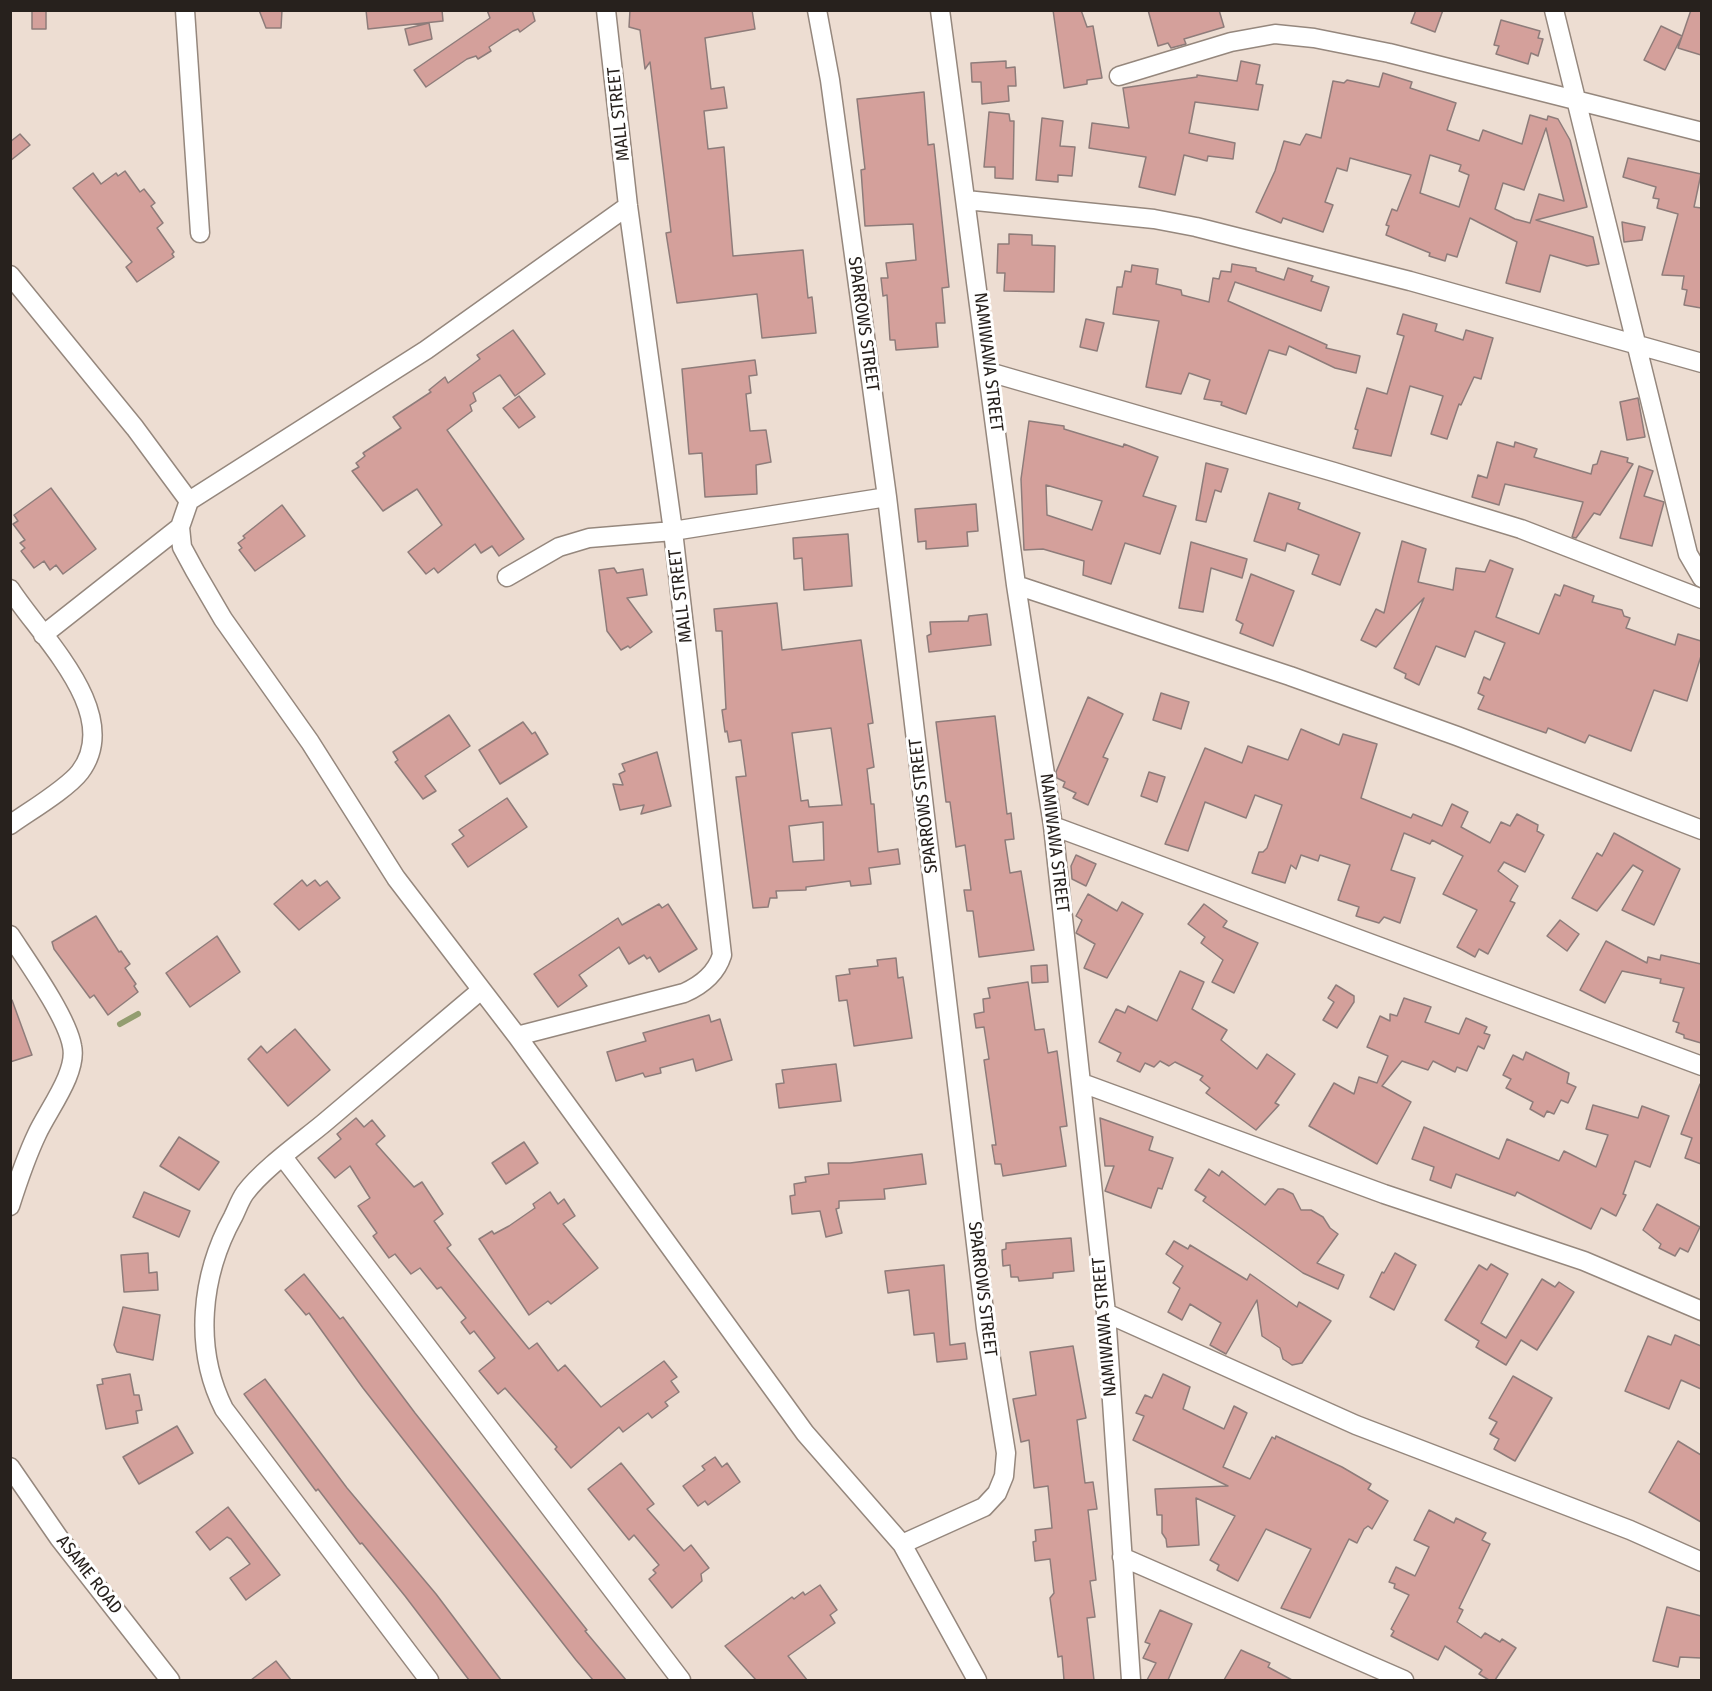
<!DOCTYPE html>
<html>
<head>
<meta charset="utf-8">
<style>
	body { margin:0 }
	#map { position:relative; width:1712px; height:1691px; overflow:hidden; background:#edddd2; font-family:"Fira Sans Condensed",sans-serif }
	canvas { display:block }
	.frame { position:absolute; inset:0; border:12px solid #27211d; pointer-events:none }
</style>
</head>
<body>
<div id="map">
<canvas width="1712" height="1691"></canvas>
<div class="frame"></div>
</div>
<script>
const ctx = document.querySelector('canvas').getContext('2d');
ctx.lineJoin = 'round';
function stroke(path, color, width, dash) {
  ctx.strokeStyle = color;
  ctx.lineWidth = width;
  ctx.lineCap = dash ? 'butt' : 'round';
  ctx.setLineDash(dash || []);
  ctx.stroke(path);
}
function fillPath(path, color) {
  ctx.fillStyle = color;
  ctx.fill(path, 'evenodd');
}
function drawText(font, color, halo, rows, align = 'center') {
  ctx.font = font + ' "Fira Sans Condensed",sans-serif';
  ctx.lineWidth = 6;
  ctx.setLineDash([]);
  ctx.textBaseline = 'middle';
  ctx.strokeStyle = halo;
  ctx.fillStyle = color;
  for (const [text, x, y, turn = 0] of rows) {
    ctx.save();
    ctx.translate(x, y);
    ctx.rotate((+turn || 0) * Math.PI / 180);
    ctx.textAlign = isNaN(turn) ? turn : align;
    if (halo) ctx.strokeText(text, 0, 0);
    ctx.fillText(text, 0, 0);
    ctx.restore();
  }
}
const stream = new Path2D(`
	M120,1024l18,-10`);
const building = new Path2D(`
	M32,10h14v19h-14z
	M259,10h23l-1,18h-15z
	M366,10h76l1,11 -75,8z
	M487,10h45l3,11 -15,11 -2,-3 -5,2 -24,16 2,4 -13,8 -2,-3 -9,3 -41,28 -12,-17 76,-52z
	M630,10h122l3,19 -50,9 6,51 13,-2 3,21 -23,3 4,38 16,-2 9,109 70,-6 5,48 4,-1 4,36 -54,5 -5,-44 -80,9 -11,-70 5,-1 -21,-170 -5,7 -5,-39 -11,-3z
	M1053,10h28l6,17 6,-1 9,52 -15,2v4l-23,4z
	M1148,10h71l5,17 -40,12 2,5 -15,4 -3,-5 -10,3z
	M1416,10h27l-8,22 -24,-9z
	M1691,10h10v45l-23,-7z
	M1501,20l39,11 -2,7 5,1 -5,17 -7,-3 -3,11 -32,-10 3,-8 -5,-1z
	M429,23l3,16 -23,6 -4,-16z
	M1661,26l21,10 -17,34 -21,-10z
	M1006,61v7l9,-1 1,19h-8l1,15 -27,3 -1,-22h-9l-1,-19z
	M1241,61l19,4 -4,19 7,1 -5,25 -63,-8 -6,31 46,10 -2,16 -25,-3 -1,5 -23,-6 -9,40 -36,-8 7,-30 -57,-9 3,-25 37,5 -6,-40 74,-11v-2l40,6z
	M1383,73l29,9 -2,6 46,15 -9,27 32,11 4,-11 39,14 8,-29 17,5 1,-4 10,3 12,21 17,67 -51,13 57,17 6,27 -12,2 -37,-11 -10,37 -34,-9 11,-41 -47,-24 -13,39 -10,-3 -2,7 -16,-5 1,-3 -44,-18 3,-9 -3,-1 6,-16 5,2 14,-36 -61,-17 -3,13 -10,-3 -12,34 8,3 -10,27 -40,-14 -2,5 -25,-11 19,-41 9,-30 16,4 6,-11 15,4 12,-57 11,2 3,-3 32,7zM1546,128l18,73 -25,-7 -9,29 -15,-4 -20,-10 8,-26 21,7zM1430,155l31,10 -2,6 10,4 -10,32 -39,-14z
	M924,92l4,53 6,-1 15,143 -7,1 3,35h-9l2,24 -42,3 -1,-10h-5l-3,-45 -4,1 -2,-18h7l-2,-15 30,-3 -3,-36 -48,2 -4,-56 4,-1 -8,-70z
	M989,112l20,2 1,7h4l-1,58 -18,-1v-11h-11z
	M1042,118l21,3 -3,25 15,1 -3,29 -14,-1v7l-22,-2z
	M20,134l10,11 -20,16v-19z
	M1628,158l73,16 -7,33 7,1v100l-17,-3 3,-15 -5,-1 2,-13 -22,-1 16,-61 -21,-6 2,-9 -6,-1 3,-11 -33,-10z
	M125,171l15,21 4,-3 11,14 -4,3 12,17 -6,5 17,24 -2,2 2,3 -37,25 -11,-15 6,-5 -59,-74 20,-15 8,11 15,-11 2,3z
	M1622,222l23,5 -3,13 -18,2z
	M1009,234l23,1v10l23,1 -1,46 -50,-1 1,-18h-8l1,-29h11z
	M1232,264l24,4v3l28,9 4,-12 25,8 -2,5 18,6 -8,24 -86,-29 -7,19 99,44 -1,3 34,8 -4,17 -21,-5 -46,-22 -3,9 -17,-5 -23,64 -25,-9 1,-3 -18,-3 6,-19 -21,-7 -8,21 -35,-7 13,-66 -46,-7 4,-27h5l3,-16 6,1 1,-7 26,4 -2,15 25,6 1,5 27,7 4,-24 6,1 2,-8 10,1z
	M1403,314l34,10 -2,7 28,9 3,-10 27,8 -12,41 -7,-2 -13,28 -2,-1 -12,35 -16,-5 12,-38 -33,-10 -19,70 -38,-8 5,-18 -3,-1 12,-41 20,6 17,-58 -7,-2z
	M1086,319l18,4 -7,28 -17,-4z
	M513,330l32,44 -30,22 -15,-21 -2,1 -25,17 3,8 -6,4 2,6 -25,19 77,109 -25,17 -7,-10 -11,7 -6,-9 -37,29 -4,-5 -8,6 -18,-22 34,-27 -25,-36 -34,22 -31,-40 7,-4 -3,-4 9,-7 -2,-3 38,-25 -8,-11 38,-25 -2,-2 16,-13 3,6 32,-24 -3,-4z
	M755,360l2,15 -8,1 2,17 -5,1 4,37 16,-1 5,32 -15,3 1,29 -52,3 -3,-44 -13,1 -7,-85z
	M519,396l16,21 -16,11 -16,-20z
	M1638,398l7,39 -18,3 -7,-38z
	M1029,421l35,5v3l59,18 1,-3 34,13 -15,39 33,10 -16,48 -35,-11 -14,41 -28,-9 1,-14 -41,-12 -19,1 -3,-71zM1046,485l56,16 -10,29 -45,-15z
	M1497,442l17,5 1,-5 22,7 -3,8 57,17 2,-9 4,-1 4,-13 27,7 -1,4 6,2 -33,51 -6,-2 -18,25 -4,-1 11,-35 -78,-18 -6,21 -27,-8 6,-22 9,3z
	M1206,463l22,6 -7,23 -6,-2 -9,32 -10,-2z
	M1639,466l14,5 -9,25 20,6 -12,44 -32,-8z
	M51,488l45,61 -33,25 -7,-9 -6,5 -6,-9 -10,7 -13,-17 4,-3 -5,-5 5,-3 -12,-16 5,-3 -4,-6z
	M1269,493l31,10 -2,6 62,24 -20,52 -28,-11 7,-19 -32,-12 -2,8 -31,-10z
	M976,504l2,27 -11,1 1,14 -42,3v-8l-8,1 -3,-33z
	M282,505l23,31 -50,35 -16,-21 3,-2 -4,-5 7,-5 -2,-2z
	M848,534l4,52 -48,4 -2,-32 -8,1 -1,-21z
	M1402,541l24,8 -8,33 35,8 3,-22 29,4 5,-12 23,9 -17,48 43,17 16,-40 5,2 4,-11 30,11 -2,6 30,8 2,6 6,2 -4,10 49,17 3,-11 23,7v15l-14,45 -33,-11 -23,61 -42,-16 -4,8 -37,-15 -2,5 -68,-24 6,-13 -6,-3 6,-16 6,3 15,-37 -30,-12 -10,26 -29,-11 -17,39 -14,-7 1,-4 -12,-6 30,-70 -48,49 -15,-7 15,-31 8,4z
	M1191,542l56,17 -5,19 -31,-10 -8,44 -24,-4z
	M614,568l3,5 26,-4 4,26 -20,3 25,34 -22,16 -2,-2 -7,4 -14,-19 -8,-61z
	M1251,574l43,17 -21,55 -33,-13 3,-9 -7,-4z
	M777,603l5,47 79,-10 12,83 -5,1 6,43 -7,2 4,35h3l4,48 20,-3 2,15 -31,4 2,16 -20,2 -1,-5 -44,6v3l-30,1 1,7h-7l-2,9 -15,1 -17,-131 10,-1 -5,-36 -12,2 -2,-11 -2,1 -3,-22 4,-1 -4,-78h-6l-2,-22zM831,728l11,77 -33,2 -1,-7 -7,1 -9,-68zM823,822l1,38 -31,2 -4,-36z
	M987,614l4,31 -62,7 -2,-16 4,-2 -1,-12 38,-1 1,-5z
	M1161,693l28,9 -8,27 -28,-9z
	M1088,697l35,17 -20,43 5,2 -20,46 -15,-7 3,-5 -13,-6 2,-5 -8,-4 -1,-6z
	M449,715l21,31 -45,30 11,15 -13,8 -28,-37 3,-2 -5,-8z
	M995,716l12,98 4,-1 3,26 -9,1 5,33 11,-2 13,79 -55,7 -6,-46h-6l-3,-21h7l-6,-45 -9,2 -6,-45h-4l-10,-80z
	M523,722l9,12 3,-2 13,22 -48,30 -21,-34z
	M1301,729l38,16 4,-11 34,10 -16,54 50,20 2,-4 29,12 10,-22 16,8 -7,15 29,16 11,-21 9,4 7,-12 21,11 -1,6 7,4 -19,37 -21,-10 -6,9 20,15 -8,15 5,2 -27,51 -9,-5 -4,8 -18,-10 20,-37 -34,-16 20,-38 -31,-16 -2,4 -26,-11 -13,37 24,8 -15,45 -16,-6 -5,6 -23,-7 3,-9 -21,-7 12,-35 -30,-10 -2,6 -17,-6 -5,14 -5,-4 -6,18 -33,-10 7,-21h4l4,-4 15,-43 -27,-10 -9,23 -41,-16 -17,49 -23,-7 40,-96 37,15 6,-17 40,14z
	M657,752l14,54 -30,8 3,-9 -24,5 -7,-26 10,1 -4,-11 6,-3 -3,-7z
	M1149,772l16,5 -8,25 -16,-6z
	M507,798l20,29 -59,40 -16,-23 12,-8 -5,-6z
	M1614,833l66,36 -26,56 -32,-15 21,-39 -10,-6 -36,46 -25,-13 25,-45 5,3z
	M1076,855l20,9 -10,22 -14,-7 -1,-13z
	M302,880l5,6 8,-6 5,6 7,-5 13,17 -41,32 -25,-26z
	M1088,894l29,17 5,-9 21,12 -36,64 -23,-10 11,-24 -19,-11 6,-13 -6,-4z
	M659,904l3,4 6,-4 29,45 -38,23 -9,-15 -3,2 -3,-4 -15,9 -10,-17 -40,28 8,11 -29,21 -24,-33 84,-56 4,7z
	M1204,904l23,17 -4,6 35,16 -24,50 -22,-11 11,-22 -22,-17 4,-6 -17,-13z
	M96,916l23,36 2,-1 9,13 -5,4 11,16 -2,2 4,6 -30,23 -14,-20 -4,3 -36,-49 -2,-7z
	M1560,920l19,14 -12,17 -20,-15z
	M217,936l23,36 -50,35 -24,-34z
	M1606,941l41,22 1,-6 12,3 1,-5 40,9v79l-17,-5v-3l-8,-3 3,-9 -6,-2 11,-33 -24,-5 1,-4 -39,-8 -17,32 -25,-13z
	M896,958l2,20 5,-1 9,61 -58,8 -7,-46 -8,1 -3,-25 14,-2 -1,-5 29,-3 -1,-6z
	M1047,965l1,17 -16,1 -1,-17z
	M1180,971l24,11 -12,27 35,21 -6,10 36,29 10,-15 28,20 -20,29 4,2 -23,25 -50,-37 4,-5 -10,-8 3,-4 -28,-14 -6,4 -9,-5 -6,6 -9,-4 -5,9 -23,-11 4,-8 -22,-11 17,-33 9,4 3,-7 29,15z
	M1028,982l7,48 9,-1 4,24 9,-2 10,75 -7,1 6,39 -63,10 -2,-12h-6l-3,-19h4l-12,-85 5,-1 -5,-32 -8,1 -2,-14 10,-2 -1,-13 7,-1 -2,-10z
	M1336,985l18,11v6l-17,26 -14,-8 11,-18 -6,-4z
	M1404,998l27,9 -6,15 34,12 7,-16 21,9 -3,6 6,2 -6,14 -6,-3 -11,25 -10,-4 -2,5 -22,-11 -5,9 -26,-9 -20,25 29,16 -34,62 -68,-38 25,-43 20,11 5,-17 18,6 11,-27 -21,-9 13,-31 10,5v-7l7,2z
	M12,1000l20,55 -22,7v-61z
	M709,1015l2,7 9,-3 12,41 -36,11 -3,-12 -33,9 1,5 -16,4 -2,-4 -27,8 -9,-29 39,-11 -3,-8z
	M295,1029l35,41 -42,36 -40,-47 13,-13 6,7z
	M1526,1052l43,21 -2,10 9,4 -8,16 -7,-3 -7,14 -7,-3 -3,6 -14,-8 3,-7 -27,-14 5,-9 -8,-4 10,-20 10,5z
	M836,1064l5,37 -62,7 -3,-24 8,-1 -2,-13z
	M1700,1084l1,1v79l-16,-6 7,-20 -11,-4z
	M1593,1105l45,13 4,-12 27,10 -19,51 -15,-6 -12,33 3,1 -10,21 -15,-8 -10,21 -74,-37 -2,4 -59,-22 -5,14 -21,-8 4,-13 -22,-8 12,-32 75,32 8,-20 52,22 5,-10 32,16 12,-32 -22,-6z
	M356,1118l8,9 8,-7 13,16 -9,8 38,43 8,-5 21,32 -9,7 17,24 -4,3 82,101 8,-6 21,28 7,-6 36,42 63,-46 13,16 -6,4 8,11 -14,10 3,4 -16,12 -4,-5 -25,19 -4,-5 -48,41 -16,-19 2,-2 -52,-59 -7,6 -19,-23 16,-13 -21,-27 -4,3 -9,-12 5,-4 -25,-31 -4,2 -17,-21 -9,6 -16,-20 -6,4 -16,-22 4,-3 -19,-27 12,-8 -20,-32 -15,12 -17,-20 23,-19 -4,-5z
	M1100,1118l53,19 -4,13 24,8 -11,31 -4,-1 -7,20 -46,-17 9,-25h-9z
	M179,1137l40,25 -20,28 -39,-24z
	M524,1142l14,21 -32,21 -14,-21z
	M922,1154l4,30 -42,5 1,10 -46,2v7l-3,1 6,24 -16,4 -6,-26 -28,3 -2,-18 5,-1 -1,-11 12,-2 -1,-5 24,-3 -1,-11h22z
	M1209,1169l10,7 3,-5 43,34 13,-16h5l10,5 8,16h10l12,7 7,11 8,6 -21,29 27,12 -6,14 -35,-16 -100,-72 3,-4 -11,-7z
	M144,1192l46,19 -11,26 -46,-20z
	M550,1192l8,12 6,-5 11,17 -12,8 35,44 -47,36 -3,-3 -19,14 -50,-76 13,-8 2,3 15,-8 26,-18 -2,-4z
	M1657,1204l43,23 -12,25 -8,-4 -5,8 -16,-8 2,-4 -18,-14z
	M1071,1238l3,33 -21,2v5l-34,3 -1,-4h-7l-1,-12 -7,1 -1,-16 4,-1v-6z
	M1174,1241l14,8 2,-4 57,35 3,-6 47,33 2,-5 32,19 -29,42 -10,2 -9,-6 -3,-11 -18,-12 -5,-36 -31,54 -16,-9 11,-22 -31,-19 -8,16 -14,-8 12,-24 -7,-5 10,-17 -17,-12z
	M148,1253l1,20 8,-1 1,18 -34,2 -3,-37z
	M1395,1253l21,12 -22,45 -24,-13 12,-25 2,1z
	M1491,1264l17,10 -27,49 25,15 36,-59 13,8 4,-5 15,10 -37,58 -16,-10 -15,25 -30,-18 3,-6 -34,-21 34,-55 8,5z
	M944,1265l6,80 15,-2 2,16 -30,3 -3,-29 -20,2 -5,-45 -21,3 -3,-22z
	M304,1274l36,45 3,-2 72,96 172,217 -2,1 41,49h-33l-17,-20 -213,-272 -54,-75 -3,2 -21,-25z
	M123,1307l37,8 -7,45 -36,-8 -3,-7z
	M1675,1335l26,11v43l-20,-9 -12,29 -44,-18 23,-55 23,9z
	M1073,1346l13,72 -9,2 8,63 8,-1 4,27 -9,1 8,70 -6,1 5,36 -8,1 7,62h-30l-2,-24 -4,1 -8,-59 4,-5 -4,-34 -15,2 -2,-19 3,-1 -1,-11 17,-2 -4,-42 -14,2 -5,-48 -8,2 -8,-43 23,-4 -6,-43z
	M130,1374l4,21h5l3,15 -6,1 2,12 -32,6 -9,-44 6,-1 -1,-5z
	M1163,1374l27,13 -7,22 41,20 10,-23 13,7 -24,54 27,12 22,-42 3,2 1,-3 66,31 29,17 -3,5 20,12 -16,28 -4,-3 -4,3 -7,14 -8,-4 -39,79 -29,-10 30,-59 -45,-20 -28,52 -21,-11 2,-5 -9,-5 25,-44 -39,-18 3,47 -32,2 -1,-8 -4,-6v-18h-5l-2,-26 73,-3 -95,-46 11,-24 -8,-3 9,-18 7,3z
	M1513,1376l39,22 -37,63 -21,-12 5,-10 -9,-5 7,-12 -8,-4z
	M265,1379l82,109 89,106 65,86h-32l-64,-84 -43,-53 -2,1 -42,-55 -2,2 -72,-97z
	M177,1426l16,27 -54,31 -16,-27z
	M1678,1441l23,14v67l-52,-30z
	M715,1457l7,10 5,-4 13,19 -32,23 -3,-4 -7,5 -15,-20 22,-16 -3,-4z
	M621,1463l33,41 -7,5 37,42 7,-6 18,23 -8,6 1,7 -30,27 -23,-29 7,-6 -3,-3 6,-5 -25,-30 -5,5 -41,-51z
	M228,1507l52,68 -34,25 -16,-22 20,-14 -19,-25 -4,-2 -17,13 -14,-18z
	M1429,1510l25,13 2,-5 30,15 -4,7 8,4 -31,64 4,2 -6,12 24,16 4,-5 15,9 2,-3 14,9 -21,32h-6l-10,-6 3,-4 -37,-24 -7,14 -47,-24 3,-5 -3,-2 18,-34 -15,-7 1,-4 -6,-2 7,-15 19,9 14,-29 -15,-7z
	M820,1585l17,25 -7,5 5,8 -47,33 19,24h-51l-31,-34 67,-49 2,2 9,-7 2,3z
	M1667,1607l34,9v42l-21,-1 -2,10 -25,-6z
	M1160,1610l32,14 -24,56h-21l9,-17 -13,-5 7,-14 -5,-2z
	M1241,1650l29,13 -2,4 24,13h-68z
	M276,1661l15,19h-40z`);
const minor = new Path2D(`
	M185,10l15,223
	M817,10l13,70 57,417 99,831 20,125 -2,23 -7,17 -13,14 -82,37
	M940,10l76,575 37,241 53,487 25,367
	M1554,10l134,544 14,24
	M1119,76l112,-34 44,-8 39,4 75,15 313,79
	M966,200l188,19 42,8 214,54 292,82
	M10,275l125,153 54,73 237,-151 202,-144
	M989,372l345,100 187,57 181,70
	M189,501l-9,26 2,20 13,24 28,48 87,123 86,136 121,158 288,397 97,111 75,136
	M507,577l52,-30 30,-9 84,-7 214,-34
	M1016,585l274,91 167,60 245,94
	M10,589c31,48 114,125 70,183 -13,17 -52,40 -70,53
	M43,635l137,-108
	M1053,826l649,240
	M10,935c17,26 57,82 62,111 6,26 -24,64 -35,88 -11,23 -19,47 -27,72
	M517,1036l167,-43c18,-8 32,-19 38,-38l-49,-424 -45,-325 -22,-196
	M1082,1083l302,111 200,67 118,50
	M283,1157l398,523
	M1106,1313l250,112 274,105 72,32
	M10,1467l49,71 111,142
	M1122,1557l282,123
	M429,1680l-205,-271c-31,-61 -23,-134 9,-192 4,-8 7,-17 12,-24 18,-24 56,-51 79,-70 52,-44 104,-88 156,-132`);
const streetNames = [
	["MALL STREET",619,114,-96],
	["SPARROWS STREET",863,324,82],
	["NAMIWAWA STREET",988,362,83],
	["MALL STREET",681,596,-97],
	["SPARROWS STREET",924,806,-97],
	["NAMIWAWA STREET",1054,843,83],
	["SPARROWS STREET",982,1289,83],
	["NAMIWAWA STREET",1105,1327,-95],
	["ASAME ROAD",89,1575,52]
];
stroke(stream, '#939d70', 6);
fillPath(building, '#d4a09b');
stroke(building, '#8e7c7a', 1.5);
stroke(minor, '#95877d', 21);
stroke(minor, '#fff', 18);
drawText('18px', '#27211d', '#fff', streetNames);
</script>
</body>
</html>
